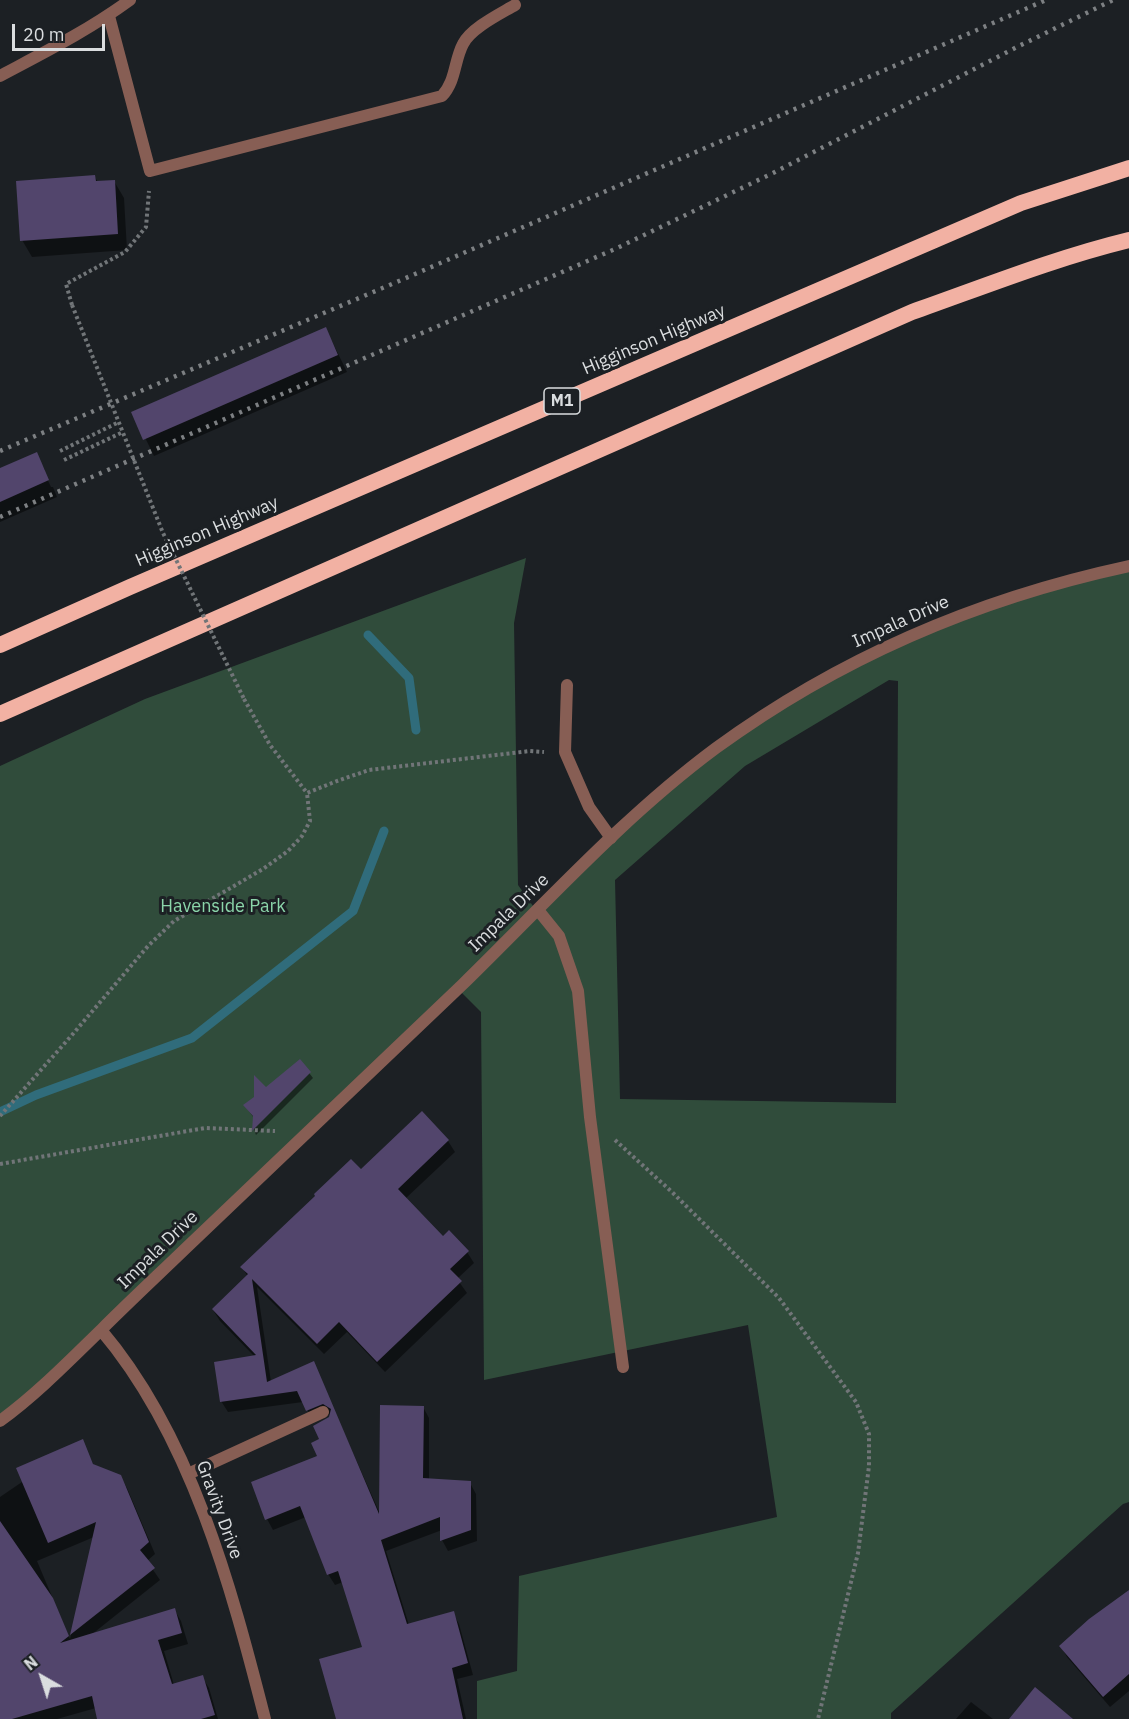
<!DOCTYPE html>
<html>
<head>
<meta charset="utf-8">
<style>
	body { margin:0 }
	#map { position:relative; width:1129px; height:1719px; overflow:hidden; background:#1c2024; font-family:"IBM Plex Sans",sans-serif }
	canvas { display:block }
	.north { position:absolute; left:12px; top:1647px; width:60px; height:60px; -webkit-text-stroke:4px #1c2024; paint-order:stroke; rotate:321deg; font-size:16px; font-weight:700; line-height:24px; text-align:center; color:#dadddf }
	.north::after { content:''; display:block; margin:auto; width:21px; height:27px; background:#dadddf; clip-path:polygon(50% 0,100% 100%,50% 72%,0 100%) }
	.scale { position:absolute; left:12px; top:24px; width:93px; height:27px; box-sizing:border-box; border:3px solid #dadddf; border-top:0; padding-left:8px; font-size:18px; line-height:21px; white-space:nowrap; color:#dadddf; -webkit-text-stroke:4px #1c2024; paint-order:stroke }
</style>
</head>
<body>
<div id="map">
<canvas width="1129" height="1719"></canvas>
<div class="north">N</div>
<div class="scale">20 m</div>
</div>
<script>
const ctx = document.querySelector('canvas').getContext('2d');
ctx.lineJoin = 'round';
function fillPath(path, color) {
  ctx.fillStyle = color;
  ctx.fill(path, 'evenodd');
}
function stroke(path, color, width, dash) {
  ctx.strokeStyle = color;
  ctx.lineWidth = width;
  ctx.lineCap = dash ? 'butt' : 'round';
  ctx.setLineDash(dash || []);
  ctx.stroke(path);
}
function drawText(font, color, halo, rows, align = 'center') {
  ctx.font = font + ' "IBM Plex Sans",sans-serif';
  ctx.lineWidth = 6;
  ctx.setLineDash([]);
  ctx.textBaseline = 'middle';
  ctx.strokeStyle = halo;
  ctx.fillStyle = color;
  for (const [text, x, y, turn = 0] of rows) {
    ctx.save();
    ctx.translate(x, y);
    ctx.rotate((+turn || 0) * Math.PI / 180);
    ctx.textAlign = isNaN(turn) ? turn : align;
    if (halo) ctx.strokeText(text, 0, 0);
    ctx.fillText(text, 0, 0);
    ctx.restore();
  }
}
const green = new Path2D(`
	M526,558l-12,65 4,262 20,28 133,-127 108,-80 167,-85 183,-53v934l-6,2 -232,209v6h-414v-38l40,-10 2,-95 258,-59 -29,-192 -264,55 -3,-368 -23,-23 -458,433v-656l145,-67zM889,680l9,1 -2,422 -276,-4 -5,-219 130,-114z`);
const shadow = new Path2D(`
	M94,176l4,6 16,-1 10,17 3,52 -95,7 -10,-17z
	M326,329l21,43 -193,84 -21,-43z
	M36,454l9,16h-2l8,17h2l4,10 -57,25v-52z
	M300,1061l13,17 -57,57 -2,-5v-12l-9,-12z
	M422,1114l26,27 7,11 -50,47 38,39 24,14 7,11 -17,16 10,14 -82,79 -38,-40 -23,22 -67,-67 14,95 42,-19 68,153 42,-109 6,11v62l41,3 6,11 1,47 -29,10 -6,-11v-10l-56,21 23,74 44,-12 6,11 14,51 -16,4 9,40h-128l26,-71 -21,-66 -8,3 -7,-11 -22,-57 -33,13 -6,-11 52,-62 2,-17 10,-26 -17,7 -11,-19 -75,10 -7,-11 34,-44 -35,-36 -7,-11 35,-33 -6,-10 119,-95z
	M82,1441l12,25 26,10 7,12 28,66 -8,7 13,19 -69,55 83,-26 7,12 7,23 -24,7 10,34 28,-8 7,11 9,31h-120l-2,-11 -39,11h-57v-222zM94,1537l-24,102 -33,-78z
	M1129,1591v100l-19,16 -43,-50 -6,-11z
	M971,1702l22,17h-37z`);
const stream = new Path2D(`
	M368,635l41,43 7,52
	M0,1112l36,-17 156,-57 161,-127 31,-80`);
const building = new Path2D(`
	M95,175l1,6 19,-1 3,54 -98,7 -4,-60z
	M326,327l12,28 -195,85 -12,-28z
	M37,452l12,28 -49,22v-34z
	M300,1059l11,13 -59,59 1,-15 -10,-11 11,-8v-22l12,12z
	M422,1111l27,29 -51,49 45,47 6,-6 20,21 -19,18 12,12 -85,81 -38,-40 -22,22 -65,-65 15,103 47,-21 65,153 1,-109 44,1 -1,72 48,3v49l-31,11v-24l-59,23 26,84 47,-13 14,52 -16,5 11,51h-127l-17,-60 43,-12 -24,-76 -11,4 -27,-69 -35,14 -14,-38 66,-26 -6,-13 8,-4 -6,-13 16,-9 2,-8 -8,-5 -17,7 -9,-20 -77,11 -6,-40 42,-7 -44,-46 36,-35 -8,-7 75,-71 -1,-2 37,-35 10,10z
	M83,1439l10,25 28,11 28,67 -9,8 15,18 -85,67 26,-113 -48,21 -32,-75z
	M0,1521l53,77 16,38 -9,7 115,-35 7,25 -24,7 14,44 31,-9 12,40 -14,4h-104l-5,-23 -80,23h-12z
	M1129,1590v84l-26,23 -44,-51 30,-27z
	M1035,1687l38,32h-64z`);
const path = new Path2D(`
	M72,305l-6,-21 59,-32 21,-25 3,-36
	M60,451l59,-29
	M64,460l59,-28
	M244,699l26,46 37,48 30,-12 32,-11 161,-19 14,1
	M0,1116l72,-81 76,-89 26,-25 89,-52 25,-18 14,-15 8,-15 -3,-28
	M615,1140l58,53 106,105 77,104 13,32v32l-11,87 -40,166
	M0,1164l205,-36 70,3`);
const service = new Path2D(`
	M109,16l41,155 292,-75c14,-15 12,-35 21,-52 8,-16 37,-30 52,-39
	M567,685l-2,67 24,55 22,31
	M538,910l21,26 19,55 12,126 33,250
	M188,1474l135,-62`);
const minor = new Path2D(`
	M0,76c45,-24 89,-46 130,-76
	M101,1330c90,106 130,256 164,389
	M0,1421c37,-27 69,-60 102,-92 27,-27 55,-53 83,-80 92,-88 185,-176 277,-264 82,-80 161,-168 254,-237 123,-90 264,-150 413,-182`);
const trunk = new Path2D(`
	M0,645l130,-58 891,-384 108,-35
	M0,714l912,-402c71,-25 143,-54 217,-72`);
const rail = new Path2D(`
	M0,451l399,-170 647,-281
	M0,517l615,-268 158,-76 246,-127 94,-46`);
const pathBridge = new Path2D(`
	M72,305l91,228 81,166`);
const shields = [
	[562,401,36]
];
const shieldNames = [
	["M1",562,401]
];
const streetNames = [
	["Higginson Highway",654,340,-23],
	["Higginson Highway",207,532,-23],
	["Impala Drive",901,622,-24],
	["Impala Drive",509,913,-44],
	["Impala Drive",158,1250,-44],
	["Gravity Drive",219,1510,70]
];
const parkNames = [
	["Havenside Park",223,907]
];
fillPath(green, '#304c3b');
fillPath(shadow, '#0007');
stroke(stream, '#306c7b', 9);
fillPath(building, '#52456c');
stroke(path, '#717578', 4, [3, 3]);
stroke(service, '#875e54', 12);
stroke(minor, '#875e54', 12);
stroke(trunk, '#f2b1a3', 16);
stroke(rail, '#7d8083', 4.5, [3, 6]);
stroke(pathBridge, '#717578', 4, [3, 3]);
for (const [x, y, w] of shields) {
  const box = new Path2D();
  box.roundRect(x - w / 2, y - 13, w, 26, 4.5);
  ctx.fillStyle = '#1c2024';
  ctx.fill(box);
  stroke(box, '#dadddf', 1.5);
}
drawText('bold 16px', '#dadddf', null, shieldNames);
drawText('18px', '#dadddf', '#1c2024', streetNames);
drawText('18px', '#8bd5aa', '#1c2024', parkNames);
</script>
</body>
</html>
